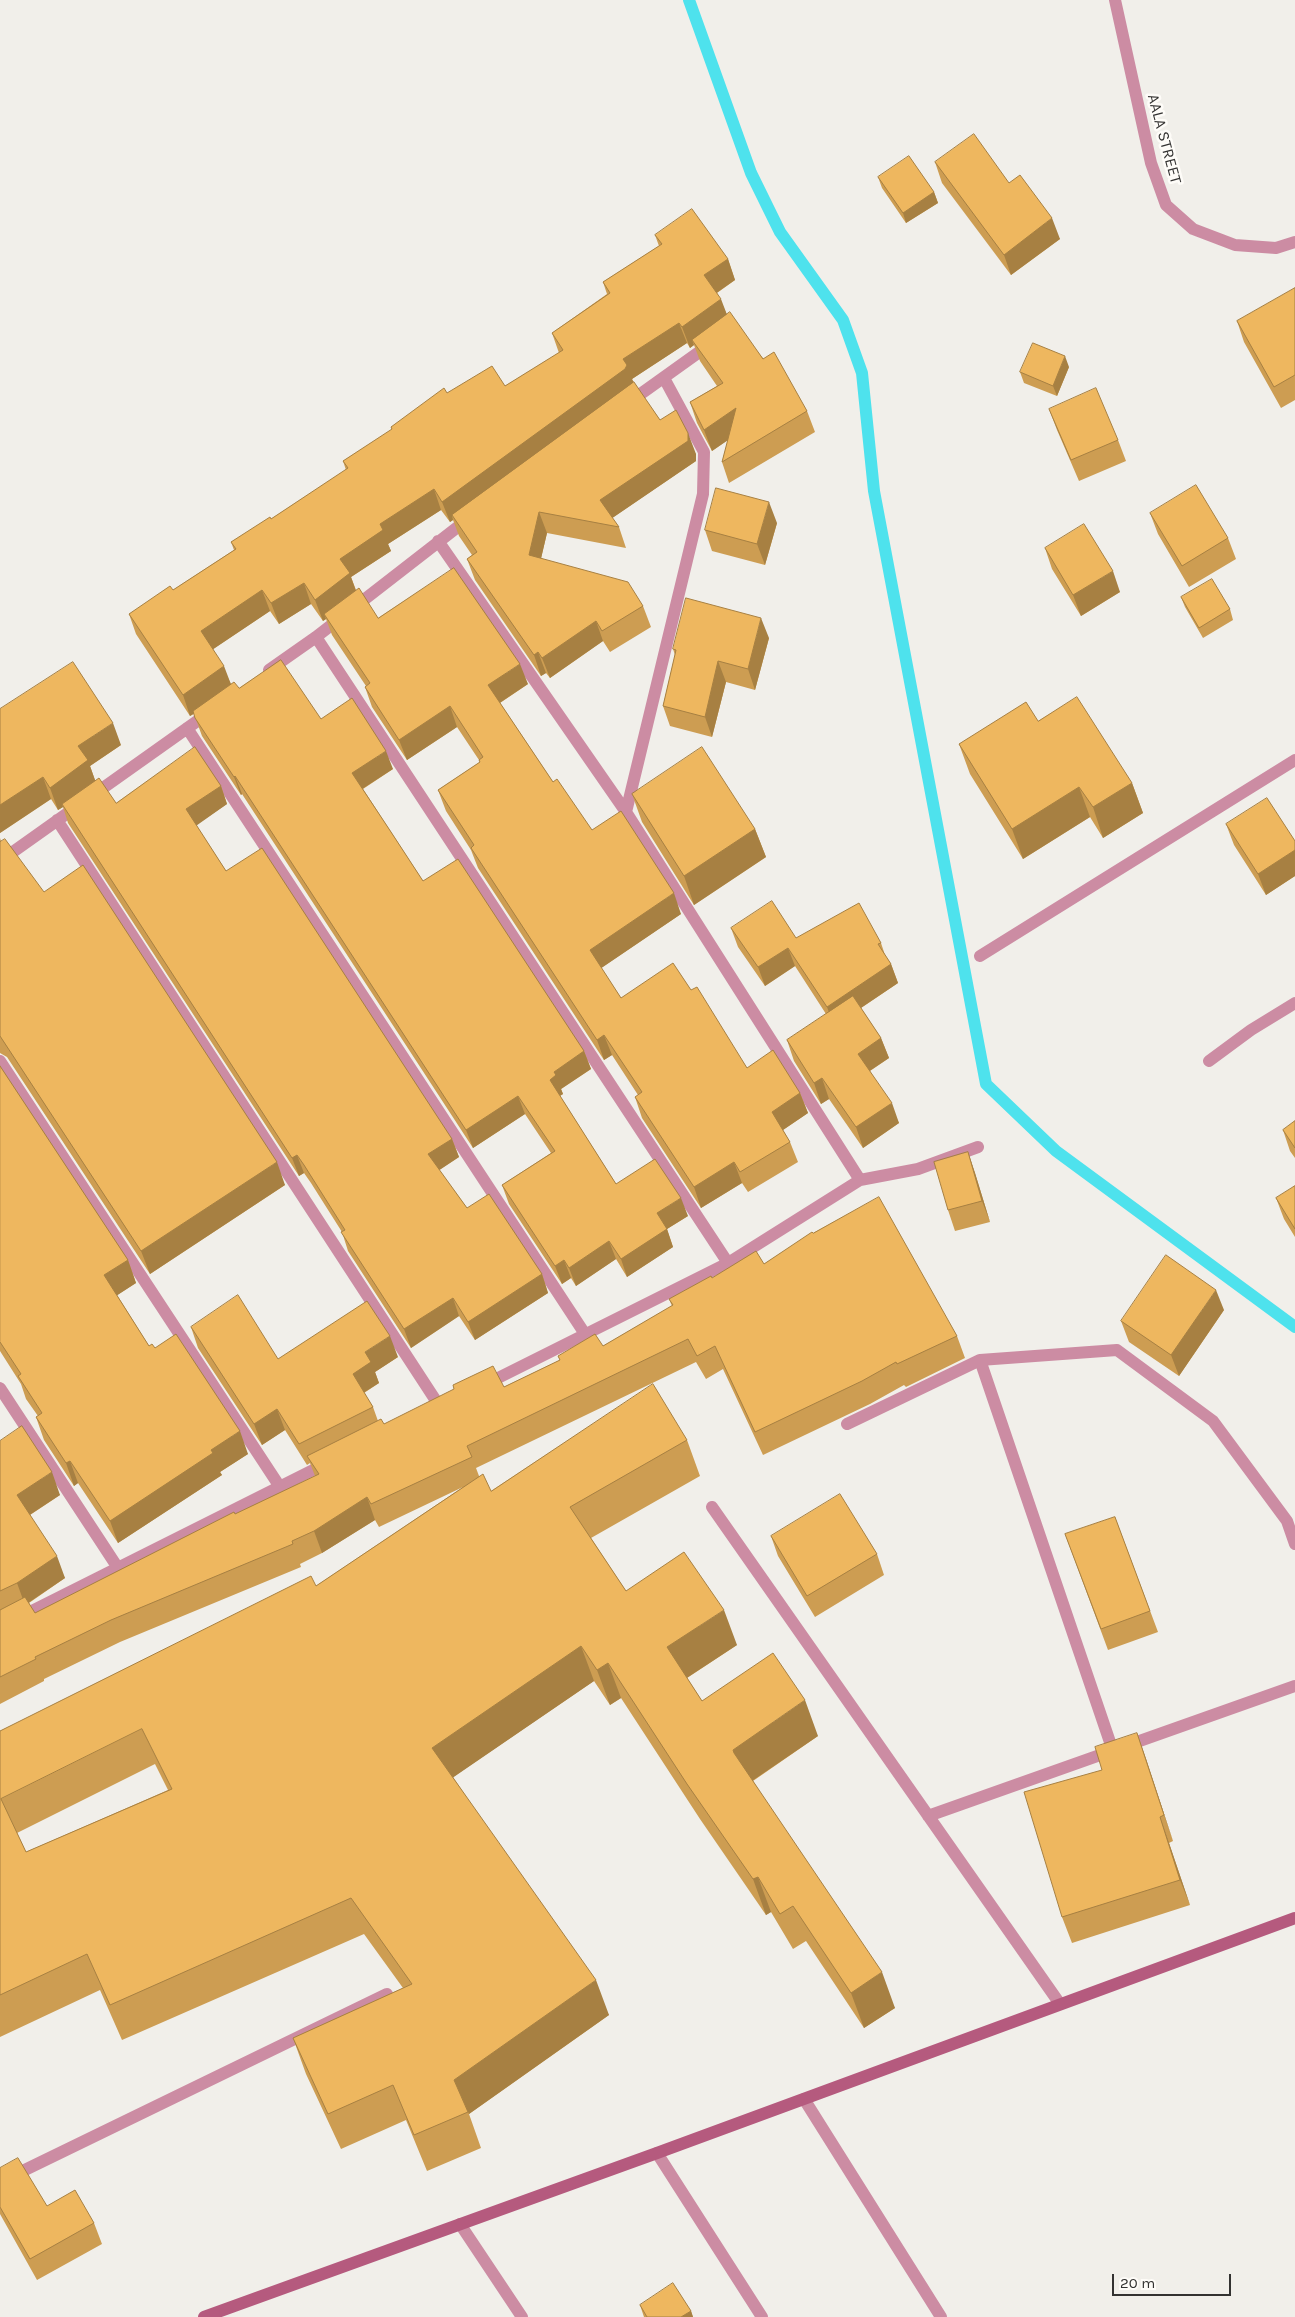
<!DOCTYPE html>
<html>
<head>
<meta charset="utf-8">
<style>
	body { margin:0 }
	#map { position:relative; width:1295px; height:2317px; overflow:hidden; background:#f1efea; font-family:Karla,sans-serif }
	canvas { display:block }
	.scale { position:absolute; left:1112px; top:2274px; width:119px; height:22px; box-sizing:border-box; border:2px solid #333231; border-top:0; padding-left:6px; font-size:15px; line-height:18px; white-space:nowrap; color:#333231; -webkit-text-stroke:4px #fefcf8; paint-order:stroke }
</style>
</head>
<body>
<div id="map">
<canvas width="1295" height="2317"></canvas>
<div class="scale">20 m</div>
</div>
<script>
const ctx = document.querySelector('canvas').getContext('2d');
ctx.lineJoin = 'round';
function stroke(path, color, width, dash) {
  ctx.strokeStyle = color;
  ctx.lineWidth = width;
  ctx.lineCap = dash ? 'butt' : 'round';
  ctx.setLineDash(dash || []);
  ctx.stroke(path);
}
function fillPath(path, color) {
  ctx.fillStyle = color;
  ctx.fill(path, 'evenodd');
}
function drawText(font, color, halo, rows, align = 'center') {
  ctx.font = font + ' Karla,sans-serif';
  ctx.lineWidth = 5;
  ctx.setLineDash([]);
  ctx.textBaseline = 'middle';
  ctx.strokeStyle = halo;
  ctx.fillStyle = color;
  for (const [text, x, y, turn = 0] of rows) {
    ctx.save();
    ctx.translate(x, y);
    ctx.rotate((+turn || 0) * Math.PI / 180);
    ctx.textAlign = isNaN(turn) ? turn : align;
    if (halo) ctx.strokeText(text, 0, 0);
    ctx.fillText(text, 0, 0);
    ctx.restore();
  }
}
const stream = new Path2D(`
	M689,0l62,173 29,59 63,88 19,53 12,118 112,593 70,67 239,176`);
const lane = new Path2D(`
	M0,2182l387,-188`);
const street = new Path2D(`
	M1115,0l36,163 15,42 27,24 42,16 41,3 19,-6
	M628,403l81,-58
	M438,541l188,271 234,368
	M316,637l412,626
	M269,670l47,-33 152,-118
	M187,728l398,606
	M626,812l77,-318 1,-42 -40,-74
	M57,820l383,587
	M0,861l210,-149
	M980,956l315,-196
	M0,1061l280,426
	M1209,1061l42,-31 44,-27
	M980,1360l133,391
	M484,1385l244,-122 132,-83 58,-11 60,-22
	M0,1388l118,180
	M847,1424l133,-64 137,-10 96,71 74,100 8,23
	M712,1507l348,497
	M0,1627l327,-164
	M928,1816l367,-130
	M804,2099l137,218
	M657,2153l105,164
	M460,2224l62,93`);
const secondary = new Path2D(`
	M204,2317l453,-164 638,-235`);
const wall = new Path2D(`
	M935,162l74,21 51,56 -49,36 -69,-92z
	M878,177l56,15 4,11 -32,20 -24,-35z
	M655,235l73,24 7,21 -18,13 10,22 80,96 8,21 -86,51 -7,-21 6,-22 -16,11 -15,-28 -7,-21 27,-16 -17,-25 -6,-16 -4,3 -3,-5 -55,36 2,4 26,37 36,34v7l-84,57 7,9 7,21 -79,-15 -6,25 102,48 8,21 -41,25 -7,-11 -53,37 -4,-5 -5,3 -66,-96 -8,-21 5,-4 -13,-19 -6,-16 -3,2 -9,-12 -53,34 3,7 -40,26 5,13 22,28 150,66 -28,19 53,79 39,48 89,84 -80,54 20,30 70,-8 56,78 53,25 8,20 -25,17 7,12 8,20 -50,30 -6,-9 -41,25 -59,-90 -7,-21 3,-2 -26,-40 -8,5 -126,-192 -7,-18 -25,-39 -8,-21 42,-28 -1,-2 -22,-33 -50,33 -35,-53 -7,-20 1,-1 -34,-51 -6,-16 -3,2 -12,-17 -32,20 -9,-13 -57,38 18,35 8,4 82,31 72,50 -30,20 60,92 161,170 7,18 -30,20 2,5 -3,2 56,88 72,32 -21,13 6,18 -46,30 -11,-18 -40,27 -5,-8 -9,6 -53,-80 -7,-19 49,-32 -26,-39 -52,34 -231,-354 -1,1 -39,-59 -8,-22 -4,2 -54,-82 -7,-20 44,-24 61,-40 -3,-8 40,-23 75,-49 -3,-9 49,-31 -1,-3 56,-34 58,-7 54,-33 -7,-20 55,-39 -4,-12 56,-36z
	M1295,288v112l-14,8 -37,-66 -7,-21z
	M1069,367l-12,29 -33,-13 -4,-11z
	M1049,409l69,31 8,21 -47,20 -22,-51z
	M1150,513l78,25 8,21 -47,28 -31,-53z
	M777,523l-12,42 -53,-14 -7,-21z
	M1045,548l75,44 -39,24 -29,-47z
	M1181,597l49,12 3,11 -30,18 -18,-31z
	M769,638l-14,52 -29,-8 -14,55 -42,-11 -7,-20 12,-51 -2,-6z
	M0,709l121,36 -31,21 5,14 21,23 105,-17 6,18 -31,21 30,46 226,268 7,18 -20,13 28,38 75,66 6,19 -73,47 -16,-24 -48,32 -63,-97 -6,-19 -31,-49 -7,-10 -5,3 -231,-353 -5,-16 -5,3 -7,-11 -51,34z
	M1038,721l94,62 11,30 -40,25 -13,-21 -67,42 -53,-85 -11,-30z
	M632,794l123,35 11,28 -72,48 -52,-83z
	M1226,824l69,17v35l-29,19 -32,-50z
	M0,838l1,3 284,344 -135,89 -143,-217 -7,-4z
	M731,928l65,10 85,5 4,12 6,9 7,19 -37,25 20,30 8,20 -19,13 29,52 -36,25 -34,-49 -8,5 -27,-43 -7,-21 39,-26 -31,-48 -30,20 -27,-39z
	M0,1066l128,194 8,23 -19,12 32,51 6,2 93,106 -28,18 2,3 -104,68 -40,-60 -4,3 -30,-46 -8,-23 2,-1 -12,-17 -5,-15 -21,-33z
	M1295,1121v37l-5,-7 -7,-21z
	M968,1152l7,21 15,49 -35,9 -7,-21z
	M1295,1186v51l-11,-18 -8,-21z
	M813,1233l144,103 8,22 -59,29 -2,-2 -34,19 -107,51 -40,-86 -17,10 -10,-17 -220,106 3,8 12,15 196,-51 13,36 -109,62 35,53 111,54 -50,33 15,23 116,35 -65,45 142,227 -31,20 -58,-87 -13,8 -22,-37 -5,3 -66,-96 -79,-121 -11,7 -16,-24 -141,96 156,238 -140,99 12,34 -54,23 -21,-51 -65,29 -35,-75 -13,-36 110,-50 -39,-54 -242,106 -22,-50 -100,47v-306l316,-145 147,-99 -84,40 -4,-7 -53,33 -22,11 1,3 -181,75 -76,37v2l-44,23v-263l60,54 -30,20 35,63 -36,25 6,10 200,-99 80,-38 -5,-13 -3,2 -22,-35 -23,15 -64,-97 -7,-21 87,32 120,-2 -23,15 4,11 -15,10 9,14 5,14 6,3 120,-37 56,-27 -2,-4 45,-10 69,-40 -3,-7 43,-21 52,-14zM155,1764l13,26 -142,62 -9,-19z
	M1224,1310l-45,66 -50,-34 -8,-21z
	M1115,1517l43,115 -50,18 -43,-116z
	M771,1536l106,18 7,21 -69,42 -37,-61z
	M1137,1733l9,26 27,82 -4,2 21,62 -118,38 -10,-26 40,-147z
	M0,2168l47,38 47,17 8,21 -65,36 -37,-66z
	M640,2305l51,6 2,6h-49z`);
const shadedWall = new Path2D(`
	M934,192l4,11 -32,20 -3,-10z
	M1052,218l8,21 -49,36 -7,-20z
	M728,259l7,21 -23,16 -8,-21z
	M721,299l8,21 -37,20 2,5 -4,3 -8,-21z
	M679,323l8,20 -55,36 3,7 -183,129 1,5 -3,2 -8,-20 181,-143z
	M1065,356l4,11 -12,29 -4,-10z
	M736,408l8,21 -32,22 -8,-21z
	M688,433l8,21v7l-88,60 -8,-21z
	M434,489l7,21 -53,34 3,7 -40,26 6,17 -33,20 2,5 -3,2 -8,-21 25,-41 40,-35z
	M769,502l8,21 -12,42 -8,-21z
	M539,512l8,21 -10,43 -8,-21z
	M1113,571l7,21 -39,24 -8,-21z
	M304,583l7,21 -32,20 -8,-21z
	M262,590l8,21 -61,41 -8,-21z
	M761,618l8,20 -14,52 -7,-21z
	M596,621l7,20 -53,37 -8,-20z
	M538,652l8,21 -5,3 -7,-21z
	M718,661l8,21 -14,55 -7,-20z
	M520,664l8,20 -33,22 -7,-21z
	M224,666l8,21 -42,29 -7,-21z
	M450,706l7,21 -50,33 -8,-20z
	M113,723l8,22 -31,21 6,17 -34,21 1,3 -5,3 -8,-22 28,-42z
	M386,751l7,18 -34,22 -7,-18z
	M235,776l7,18 -1,1 -7,-18z
	M43,777l8,22 -51,34v-28z
	M1132,783l11,30 -40,25 -10,-31z
	M221,786l6,18 -34,24 -7,-19z
	M1079,787l11,30 -67,42 -11,-30z
	M755,829l11,28 -72,48 -10,-29z
	M1295,850v26l-29,19 -8,-21z
	M674,893l7,21 -84,57 -7,-21z
	M788,948l7,18 -30,20 -7,-19z
	M891,964l7,19 -64,43 -7,-19z
	M604,1035l8,20 -8,5 -7,-20z
	M881,1038l8,20 -24,16 -7,-20z
	M584,1051l7,18 -30,20 2,5 -7,4 -6,-18 4,-8z
	M822,1078l7,21 -8,5 -7,-21z
	M800,1093l8,20 -28,19 -8,-20z
	M518,1096l7,18 -52,34 -7,-18z
	M892,1103l7,20 -36,25 -7,-21z
	M452,1139l7,18 -24,16 -7,-19z
	M968,1152l7,21 15,49 -8,-21z
	M297,1155l7,18 -5,3 -7,-18z
	M277,1162l8,23 -135,89 -9,-23z
	M734,1162l8,21 -41,25 -7,-21z
	M681,1198l7,18 -21,13 6,18 -46,30 -6,-18 36,-46z
	M609,1241l7,18 -40,27 -7,-18z
	M128,1260l8,23 -23,15 -9,-23z
	M564,1260l7,18 -9,6 -7,-18z
	M542,1274l6,19 -73,47 -7,-18z
	M1216,1290l8,20 -45,66 -8,-21z
	M453,1298l6,18 -48,32 -7,-19z
	M390,1336l8,21 -23,15 4,11 -19,12 -7,-21 12,-22z
	M277,1409l8,21 -23,15 -8,-21z
	M240,1431l8,23 -28,18 2,3 -104,68 -8,-22 101,-71z
	M70,1461l8,22 -4,3 -8,-23z
	M52,1472l8,23 -35,23 -8,-23z
	M367,1497l8,23 -53,33 -8,-22z
	M57,1556l8,22 -40,27 -8,-22z
	M724,1610l13,35 -58,38 -12,-36z
	M581,1646l13,35 -149,102 -13,-35z
	M608,1663l13,35 -11,7 -13,-35z
	M805,1700l13,36 -72,49 -13,-35z
	M1137,1733l9,26 27,82 -9,-26z
	M1160,1817l9,26 21,62 -10,-25z
	M758,1877l13,35 -5,3 -13,-36z
	M882,1972l13,36 -31,20 -13,-35z
	M596,1980l13,35 -140,99 -15,-34z
	M691,2311l2,6h-12z`);
const building = new Path2D(`
	M974,134l35,49 11,-8 32,43 -48,37 -69,-93z
	M909,156l25,36 -31,21 -25,-36z
	M692,209l36,50 -24,16 17,24 -39,28 -3,-4 -56,36 4,6 -2,4 -183,133 -8,-13 -54,35 3,6 -43,29 10,14 -35,27 -11,-17 -33,20 -9,-13 -61,41 23,35 -41,29 -54,-81 41,-28 3,4 63,-41 -5,-7 39,-25 1,2 77,-51 -5,-7 49,-32 -1,-2 53,-39 3,5 45,-27 13,20 58,-36 -11,-17 58,-40 -7,-11 59,-38 -7,-9z
	M1295,288v87l-21,12 -37,-66z
	M730,312l33,47 11,-7 33,59 -85,51 14,-54 -32,22 -14,-28 33,-19 -31,-43z
	M1033,343l32,13 -12,30 -33,-14z
	M634,382l26,38 16,-10 12,23v8l-88,59 19,27 -80,-15 -10,43 99,27 15,24 -41,25 -6,-10 -54,37 -4,-6 -4,3 -67,-96 10,-7 -25,-37z
	M1096,388l22,52 -47,20 -22,-51z
	M1196,485l32,53 -46,28 -32,-53z
	M716,488l53,14 -12,42 -52,-14z
	M1084,524l29,47 -40,24 -28,-47z
	M454,568l66,96 -32,21 65,97 4,-3 35,51 29,-19 53,82 -84,57 31,48 52,-35 18,27 6,-3 50,81 26,-18 27,43 -28,19 18,30 -50,30 -6,-10 -40,25 -59,-90 7,-5 -38,-57 -7,5 -126,-192 3,-3 -36,-55 42,-28 -1,-2 4,-3 -33,-51 -51,34 -34,-53 5,-4 -46,-69 35,-26 19,30z
	M1212,579l18,30 -31,19 -18,-31z
	M686,598l75,20 -13,51 -30,-8 -13,56 -42,-11 13,-56 -3,-1z
	M281,660l40,59 31,-21 34,53 -34,22 39,59 32,49 35,-22 126,192 -30,21 2,3 -6,5 66,104 39,-25 26,39 -24,15 10,16 -46,30 -12,-18 -40,27 -5,-8 -9,6 -53,-81 53,-34 -37,-55 -52,34 -231,-354 -1,1 -39,-59 -2,-7 41,-29 5,6z
	M73,662l40,61 -35,23 10,14 -38,28 -7,-11 -43,28v-96z
	M1077,697l55,86 -39,24 -14,-20 -67,42 -53,-85 67,-42 12,19z
	M195,747l26,39 -35,23 40,62 36,-23 190,291 -24,15 39,54 22,-14 53,80 -74,48 -15,-24 -49,31 -63,-97 4,-2 -41,-65 -7,-10 -5,3 -230,-354 37,-26 17,25z
	M702,747l53,82 -71,47 -52,-82z
	M1267,798l28,43v9l-37,24 -32,-50z
	M5,839l39,53 39,-27 194,297 -136,89 -141,-215v-194z
	M772,901l24,37 63,-35 22,40 -3,1 13,20 -64,43 -39,-59 -30,19 -27,-39z
	M853,996l28,42 -23,16 34,49 -36,24 -34,-49 -8,5 -27,-43z
	M0,1066l128,194 -24,15 45,71 3,-2 3,4 21,-14 64,97 -29,19 2,3 -103,68 -40,-60 -4,2 -30,-46 6,-4 -24,-37 3,-2 -21,-32z
	M1295,1121v27l-12,-18z
	M968,1152l14,49 -34,9 -14,-48z
	M1295,1186v43l-19,-31z
	M879,1197l78,139 -60,28 -1,-2 -34,19 -107,51 -40,-86 -18,10 -9,-17 -221,107 5,11 -101,47 -4,-7 -53,34 -22,10 1,3 -182,76 -76,37 1,2 -36,18v-67l25,-13 10,16 199,-101 1,2 84,-40 -12,-18 74,-37 3,5 70,-35 -1,-4 40,-19 11,21 56,-27 -2,-4 37,-22 8,12 70,-41 -4,-6 42,-23 1,2 44,-27 8,13 48,-32 1,1z
	M1166,1255l50,35 -45,65 -50,-34z
	M238,1295l40,64 89,-58 23,35 -25,16 6,10 -18,12 20,33 -74,37 -22,-35 -23,15 -63,-97z
	M653,1384l34,56 -117,67 56,84 58,-39 40,58 -57,37 35,54 71,-48 32,47 -72,50 1,3 148,219 -31,21 -58,-87 -13,8 -22,-37 -5,2 -66,-95 -79,-121 -11,7 -16,-24 -149,102 164,232 -142,100 14,32 -54,23 -21,-50 -65,29 -35,-76 119,-54 -61,-86 -241,107 -23,-51 -87,41v-264l311,-155 5,10 167,-112 8,17zM142,1729l30,60 -146,63 -25,-53z
	M22,1426l30,46 -35,23 40,61 -40,27 -17,8v-150z
	M840,1494l37,60 -70,42 -36,-60z
	M1115,1517l35,94 -49,18 -36,-95z
	M1137,1733l27,82 -4,2 20,63 -118,37 -38,-125 78,-22 -7,-23z
	M18,2158l29,48 28,-16 19,33 -64,36 -30,-52v-39z
	M673,2283l18,28 -10,6h-34l-7,-12z`);
const streetNames = [
	["AALA STREET",1164,139,75]
];
stroke(stream, '#4ee2ed', 12);
stroke(lane, '#cc8ca3', 12);
stroke(street, '#cc8ca3', 12);
stroke(secondary, '#b55a7e', 12);
fillPath(wall, '#cd9d52');
fillPath(shadedWall, '#a78042');
fillPath(building, '#eeb75f');
stroke(building, '#a78042', 1);
drawText('16px', '#333231', '#fefcf8', streetNames);
</script>
</body>
</html>
